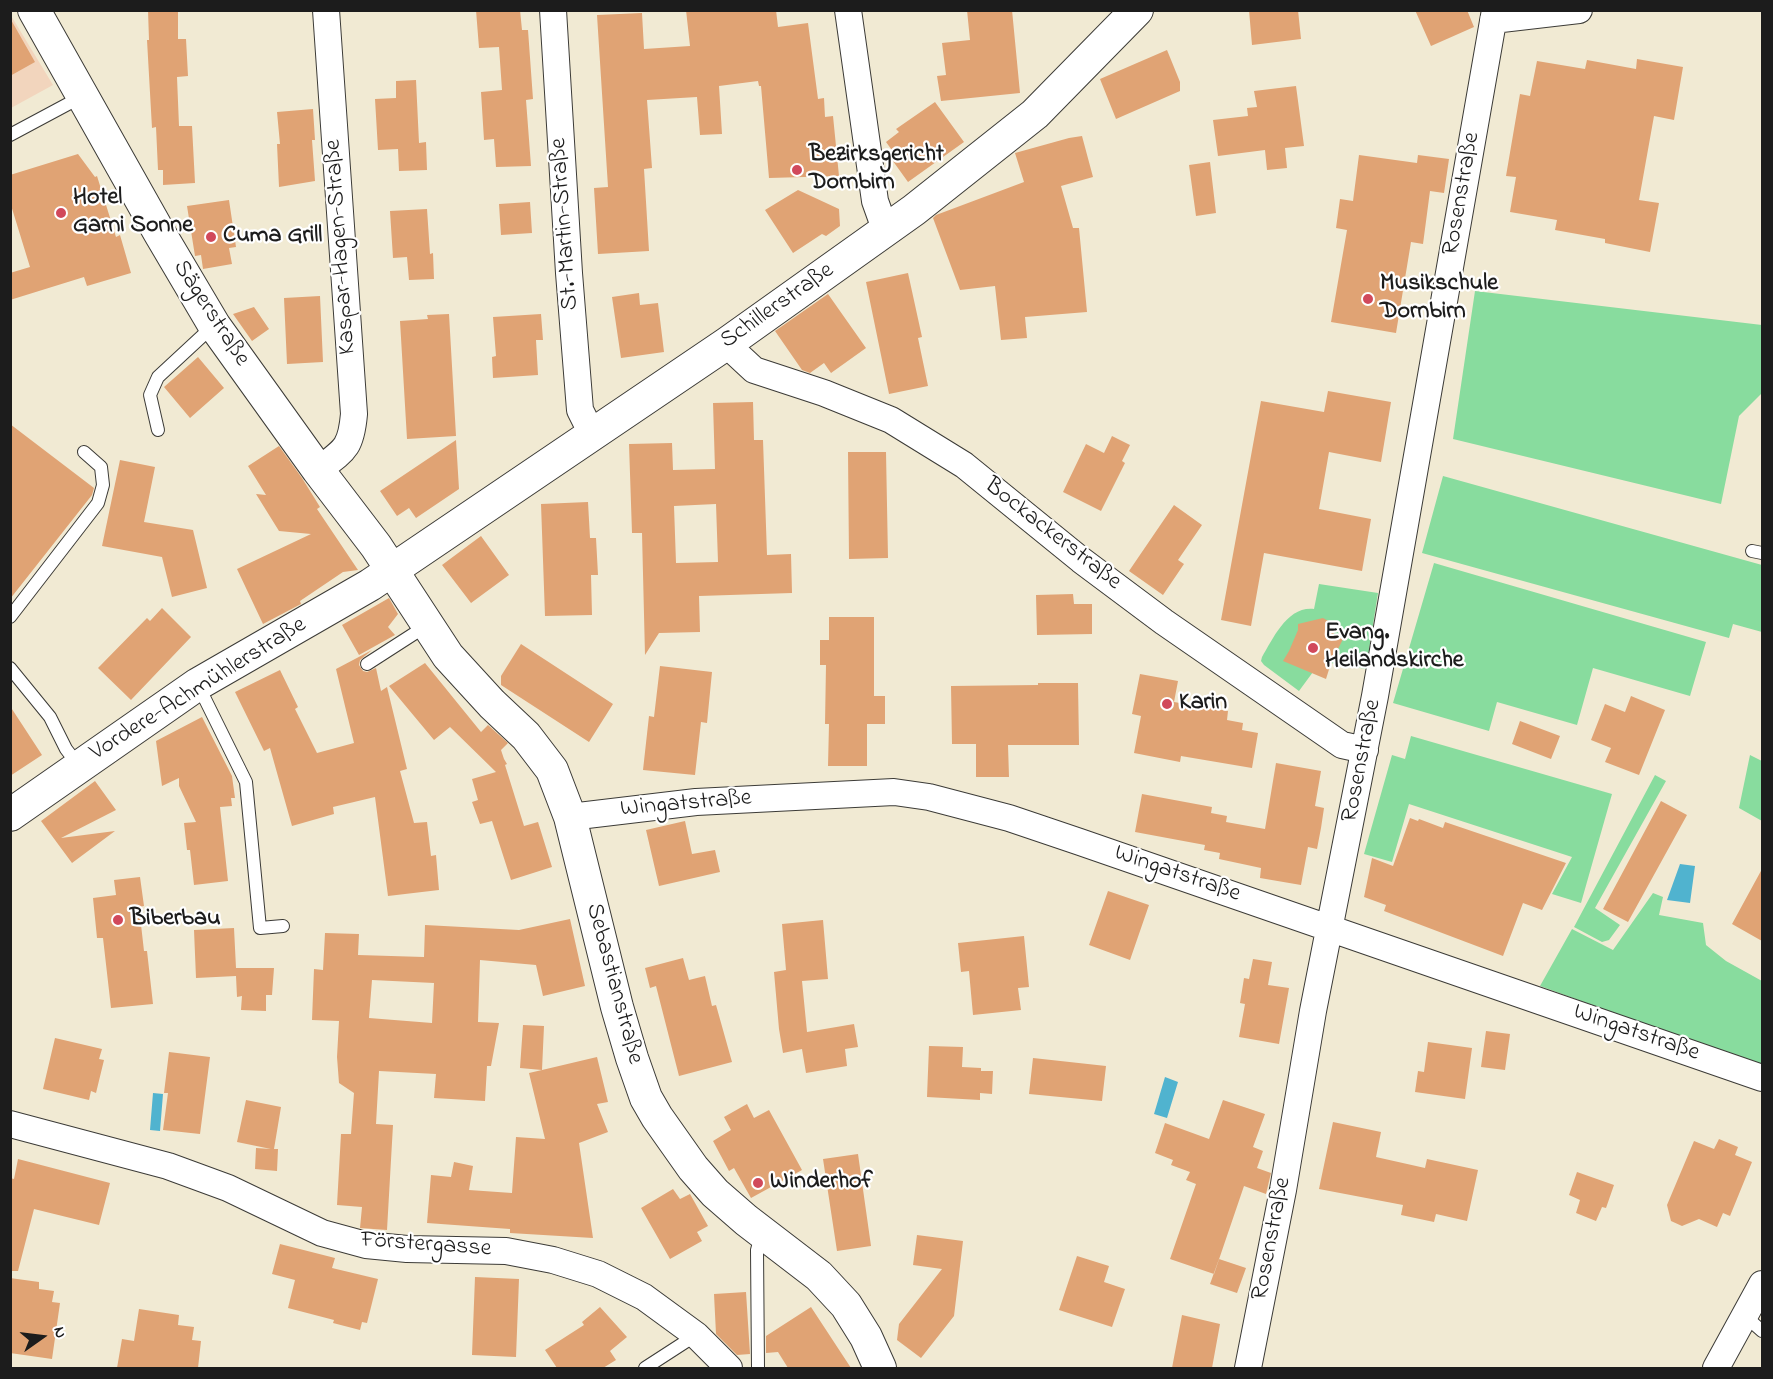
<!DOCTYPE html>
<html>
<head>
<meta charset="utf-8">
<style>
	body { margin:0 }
	#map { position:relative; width:1773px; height:1379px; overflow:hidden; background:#f1ead3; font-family:"Indie Flower",sans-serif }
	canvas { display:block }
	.frame { position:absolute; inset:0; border:12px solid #1c1c1c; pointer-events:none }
	.north { position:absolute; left:12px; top:1307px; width:60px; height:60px; -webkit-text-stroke:4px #fff; paint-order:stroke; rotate:76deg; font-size:16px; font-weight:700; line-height:24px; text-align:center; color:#1c1c1c }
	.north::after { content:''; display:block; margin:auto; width:21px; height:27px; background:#1c1c1c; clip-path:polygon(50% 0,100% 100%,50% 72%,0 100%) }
</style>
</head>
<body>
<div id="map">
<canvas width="1773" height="1379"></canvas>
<div class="frame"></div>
<div class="north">N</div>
</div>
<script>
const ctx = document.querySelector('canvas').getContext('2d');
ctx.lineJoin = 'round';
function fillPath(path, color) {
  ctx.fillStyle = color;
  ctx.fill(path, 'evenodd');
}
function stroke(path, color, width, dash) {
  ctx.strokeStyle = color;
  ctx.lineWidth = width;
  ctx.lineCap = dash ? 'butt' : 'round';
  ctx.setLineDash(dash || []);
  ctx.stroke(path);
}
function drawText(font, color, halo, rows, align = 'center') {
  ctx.font = font + ' "Indie Flower",sans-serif';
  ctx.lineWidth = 4.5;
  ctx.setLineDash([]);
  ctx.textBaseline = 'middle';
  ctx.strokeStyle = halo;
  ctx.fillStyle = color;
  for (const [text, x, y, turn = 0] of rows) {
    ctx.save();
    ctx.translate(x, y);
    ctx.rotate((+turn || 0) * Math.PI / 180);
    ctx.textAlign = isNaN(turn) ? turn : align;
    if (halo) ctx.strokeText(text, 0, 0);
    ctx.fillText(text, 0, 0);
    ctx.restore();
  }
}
const built = new Path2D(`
	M10,14l43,71 -42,23h-1z`);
const green = new Path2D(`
	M1475,291l287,34v68l-23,23 -18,88 -268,-65z
	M1443,476l319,89v67l-29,-8 -4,14 -307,-85z
	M1434,563l272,79 -16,54 -97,-28 -16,57 -80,-23 -8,29 -96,-28z
	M1319,584l59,9 -12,76 -35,-6 -1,4 -2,-1 -15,6 -14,19 -35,-26 -3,-4 1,-4c11,-18 25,-51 52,-48z
	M1411,736l201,58 -31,109 -29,-9 20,-37 -163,-53 -17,58 -28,-8 28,-99 13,4z
	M1750,755l12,6v60l-23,-13z
	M1655,775l11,6 -71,127 25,17 -11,15 -7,2 -28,-15z
	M1653,893l10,4 -4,18 44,8 3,22 20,16 36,20v86l-222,-81 32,-57 41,21z`);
const water = new Path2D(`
	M1680,864l15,2 -5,37 -23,-3z
	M1165,1077l13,5 -11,36 -13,-4z
	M153,1093l10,1 -3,37 -10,-1z`);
const building = new Path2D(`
	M148,10h30v29h8l2,37 -11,1 2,49h13l3,57 -32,2v-15h-5l-2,-43 -4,1 -5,-88h2z
	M476,10h44l2,20h6l5,69 -7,1 5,66 -35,1 -2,-28 -10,1 -3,-48 21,-2 -3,-43 -20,1z
	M686,10h90l2,17 30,-4 10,76 6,-1 1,19 8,-1 6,60 -70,2 -8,-92h-2l-1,-5 -39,5 3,48 -22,1 -3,-38 -50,3 5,68 -8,1 5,82 -51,3 -4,-66 14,-1 -11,-172 45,-2 2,36 46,-3z
	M967,10h45l8,83 -79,8 -4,-25 9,-1 -4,-32 28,-3z
	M1249,10h49l3,29 -49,6z
	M1415,10h52l7,17 -43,19z
	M10,18l25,44 -25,14z
	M1167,50l13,32v9l-64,28 -16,-40z
	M1637,59l46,8 -9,53 -20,-4 -15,84 20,3 -9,49 -45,-9v-4l-50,-9 2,-10 -47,-8 6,-35 -10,-1 14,-82 10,2 7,-35 48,8 2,-9 49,9z
	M416,80l3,63 7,-1 1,28 -28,1 -1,-22 -20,1 -3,-51 21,-1v-17z
	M1296,86l8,60 -19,2 2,20 -20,2 -2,-20 -47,6 -5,-36 35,-4 -1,-8 10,-1 -3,-16z
	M935,102l29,40 -56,40 -18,-25 4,-4 -8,-11 13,-10 -3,-3z
	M313,109l2,31h-3l3,41 -36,6 -2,-43h3l-3,-32z
	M1082,136l11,41 -32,9 12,42h6l8,84 -62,5 2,21 -26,2 -6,-54 -35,4 -27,-72 3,-3 88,-33 -9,-29 54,-15z
	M78,154l17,23 2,-1 19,61 4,-2 11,38 -44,13 -3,-9 -74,23v-27l20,-6 -20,-65v-27z
	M1359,155l58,8 1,-8 31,4 -5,34 -14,-2 -7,53 -12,-2 -15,91 -65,-11 16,-92 -11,-2 4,-29 13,2z
	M1210,162l6,51 -20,3 -7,-51z
	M798,190l41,19 1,17 -14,10 -4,-2 -29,19 -28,-43z
	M229,200l7,47 -7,1 3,16 -29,5 -2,-14 -6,1 -8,-50z
	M530,202l2,31 -31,2 -2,-31z
	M427,209l3,45 3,-1 1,26 -25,1 -2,-23 -14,1 -3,-47z
	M908,273l14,64 -4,1 10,48 -39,8 -23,-112z
	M639,293l1,12 18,-2 6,49 -43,6 -9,-61z
	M828,294l38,54 -35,25 -7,-10 -14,10 -8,-3 -27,-39z
	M320,296l3,66 -36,2 -3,-66z
	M254,307l15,22 -17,12 -19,-27z
	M449,314l7,122 -49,3 -7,-118 28,-2 -1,-4z
	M541,314l2,26h-7l2,35 -45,3 -1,-21 4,-1 -3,-39z
	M198,357l26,31 -34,30 -26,-31z
	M1328,391l63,11 -10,60 -52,-10 -10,57 52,10 -9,52 -98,-18 -13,73 -30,-6 40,-219 63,11z
	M753,402l1,38h9l4,115 24,-1 1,39 -93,3 1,36 -41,1 -14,22 -3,-122h-10l-3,-89 43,-1 1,27 42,-1 -2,-66zM716,504l2,58 -42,1 -2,-57z
	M10,424l84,64 -2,7 -82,104z
	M1112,436l18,9 -8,16 3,2 -24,48 -38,-19 23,-48 18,9z
	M456,440l3,49 -43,29 -7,-10 -12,8 -17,-25z
	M279,446l23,32 18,29 -3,2 41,61 -15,2 -43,29 1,3 -38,20 -26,-55 74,-35 -32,-3 -23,-37 10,1 -18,-29z
	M848,452h38l2,106 -39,1z
	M120,460l35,7 -11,55 49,8 14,58 -35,9 -10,-40 -60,-11z
	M588,502l2,36h6l2,37h-7l1,40 -47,1 -4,-112z
	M1174,505l28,20 -24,35 6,4 -21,31 -34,-24z
	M481,536l28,39 -38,28 -29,-38z
	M1073,594l1,10h18v30l-55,1 -1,-40z
	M389,598l9,16 -10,13 7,8 -36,20 -17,-30z
	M162,608l29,29 -60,63 -33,-32 49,-50 3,3z
	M829,617h45v79h11v28h-18v42h-39l1,-42h-4l1,-59h-6v-25h9z
	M1323,618l7,4 4,12 9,5 -12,24 -5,16 -43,-18 6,-10 9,-21v-6z
	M521,644l92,60 -24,38 -88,-57v-9z
	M372,650l-12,10 -1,5 4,6 4,1 9,-4 5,23 6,-4 20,82 -7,2 14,52 13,-1 4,34 5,-1 3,35 -51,6 -13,-99 -42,10 1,7 -42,12 -22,-78 -6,3 -29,-59 45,-22 18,37 -3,2 22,44 37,-10 -18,-74z
	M425,663l56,69 7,-7 20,18 -7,7 3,9 3,5 -2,1 19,61 14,-4 14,45 -41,13 -19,-59 -12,3 -8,-22 6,-2 -6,-21 24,-7 -46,-45 -16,13 -45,-54z
	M660,666l52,6 -5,51 -6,-1 -6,53 -52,-5 6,-54 5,1z
	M1140,674l38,7 -4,21 54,9 -1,9 16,3 -1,7 16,3 -6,35 -71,-12 -1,6 -46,-9 7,-37 -9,-2z
	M1038,683h40l1,62h-71l1,32h-33v-33h-24l-1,-58 87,-1z
	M1631,696l34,14 -26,65 -34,-13 6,-14 -20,-8 14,-36 20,8z
	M10,706l32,49 -32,21z
	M202,717l30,59 3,22h-4l1,8 -12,1 8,74 -34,4 -4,-35h-3l-3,-27 12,-1 -17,-36v-8l-17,8 -6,-45z
	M1520,721l40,15 -9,23 -39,-15z
	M1276,763l45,8 -6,35 9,2 -3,20 -4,21 -9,-2 -7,38 -41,-7 1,-10 -42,-9 1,-6 -16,-3 1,-5 -70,-13 7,-38 70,13 -1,6 16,3 -1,6 39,7z
	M95,781l21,29 -55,28 54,-7 -43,32 -31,-42z
	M1661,801l26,14 -59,107 -25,-13z
	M1410,818l8,3 1,-2 24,9 2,-6 121,41 -24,47 -19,-7 -20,53 -119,-45 2,-6 -22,-8 8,-39 21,8z
	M685,821l7,33 23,-4 5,22 -61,14 -13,-56z
	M1762,869v72l-30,-17z
	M140,877l4,29 -5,1 5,44h3l6,53 -42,4 -8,-70h-6l-4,-40 23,-3 -2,-15z
	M1108,891l41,14 -19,55 -41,-15z
	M570,919l15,67 -42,10 -7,-31 -56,-5 -2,62 21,1 -8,43h-4l-2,35 -51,-3 2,-24 -57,-3 -3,53 17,1 -6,105 -27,-2 2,-21 -25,-2 4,-71h10l3,-41 -15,-10 -2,-26 2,-36 -27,-1 2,-51 9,1 2,-37 34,1 -1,21 66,2 1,-32 94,5zM372,980l62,3 -2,40 -63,-5z
	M823,920l5,59 -26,2 5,51 47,-8 4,23 -13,2 2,17 -41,7 -4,-24 -19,4 -4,-24 -5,-57 12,-2 -4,-46z
	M234,928l2,40h38l-2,27h-6v16l-25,-1 1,-14 -5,1 -1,-21 -40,2 -2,-48z
	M1024,936l5,51 -11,1 3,22 -48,5 -4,-44 -8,1 -3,-29z
	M683,958l6,22 16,-4 7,30 4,-1 16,57 -53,14 -23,-90 -6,2 -5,-20z
	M1253,959l19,3 -4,23 21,3 -10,56 -40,-7 6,-33 -5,-1 4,-25 5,1z
	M523,1025l21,1 -2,44 55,-13 11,45 -11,2 11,28 -29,11 14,95 -83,-5v-4l-83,-6 4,-48 20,2 3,-15 19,4 -4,24 43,3 4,-56 29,2 -16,-66 13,-3 -22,-2z
	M1486,1031l24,3 -5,36 -24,-3z
	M55,1038l47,11 -3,10 5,1 -8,33 -5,-2 -2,9 -46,-11z
	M1428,1042l44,6 -7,51 -50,-7 3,-21 6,1z
	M929,1046l34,1 -1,20 19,1v3h12l-1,23 -12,-1v7l-53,-3z
	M169,1052l41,5 -10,77 -37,-4 5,-37h-4z
	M1033,1058l73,8 -4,35 -73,-7z
	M246,1100l35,7 -7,42h4l-1,22 -22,-2 1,-21 15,1 -34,-7z
	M1223,1100l42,14 -12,33 10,4 -6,17 14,5 -5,21 -22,-8 -30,88 -44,-15 26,-75 -10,-4 4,-8 -19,-7 2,-5 -18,-7 10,-30 44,16z
	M747,1104l7,14 15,-8 33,60 -51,28 -17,-30 -5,3 -16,-30 18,-11 -7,-13z
	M1333,1122l48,10 -5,25 49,11 2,-9 51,11 -11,51 -31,-7 -2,8 -33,-7 2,-10 -84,-16z
	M1719,1139l19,8 -3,8 17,7 -22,54 -7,-3 -6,14 -18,-8 -17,7 -11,-5 -4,-16 27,-64 20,8z
	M858,1154l13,92 -34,5 -14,-92z
	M18,1159l92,24 -11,42 -65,-16 -16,62h-8v-93l4,1z
	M1577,1172l37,13 -8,23 -4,-1 -6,14 -20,-8 4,-13 -11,-5z
	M673,1189l7,10 10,-5 18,32 -11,6 5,9 -32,18 -29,-51z
	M917,1235l46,6 -9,75 -33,42 -24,-18 2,-16 43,-55 -29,-4z
	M280,1244l55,14 -3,10 46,11 -11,44 -5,-1 -2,8 -27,-7 1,-3 -46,-12 7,-28 -23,-6z
	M1077,1256l32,10 -5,16 21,7 -13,38 -53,-17z
	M1219,1259l27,9 -9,25 -27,-9z
	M475,1277l44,2 -3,78 -44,-2z
	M10,1278l29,4v7l15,2 -2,11 8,1 -8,56 -42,-6z
	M746,1292l4,62 -13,1 -21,-21 -2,-40z
	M600,1307l27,30 -17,14 6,9 -13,8h-46l-12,-18 39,-25 -2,-3z
	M811,1307l40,61h-63l-10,-16 -12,1v-17z
	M139,1309l40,6 -1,10 16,2 -2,13 9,1 -3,27h-81l5,-29 12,2z
	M1182,1315l38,9 -8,44h-40z`);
const service = new Path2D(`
	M10,135l71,-38
	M158,430l-8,-35 8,-18 55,-51
	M1752,551l10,2
	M10,617l88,-114 5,-18 -2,-18 -17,-15
	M367,664l59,-38
	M10,668l40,49 16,32 13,17
	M198,685l48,97 14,146 23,-2
	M1742,1320l11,3 9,8
	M645,1368l51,-33
	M758,1368l-1,-118 4,-15`);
const minor = new Path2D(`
	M553,10l16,263 11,137 12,24
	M848,10l27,191 10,28
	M1493,20l86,-10
	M726,344l28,26 70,23 67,27 73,45 117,95 83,62 178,123 23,5
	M318,470c27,-20 33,-22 36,-56l-28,-404
	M570,817l126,-15 198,-10 35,5 80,21 71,24 682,236
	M10,1124l158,42 60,22 94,45 44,12 41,4 99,2 47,9 45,14 46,23 52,38 33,33
	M1248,1368l35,-178 30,-179 62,-315 120,-686
	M1716,1368l46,-84`);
const tertiary = new Path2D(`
	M34,10l125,222 55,93 104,145 58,76 72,110 44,48 34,32 26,34 18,47 47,190 15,51 14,40 11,19 36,51 22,25 31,27 73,56 27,29 20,32 14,31
	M10,815l188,-131 172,-99 356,-241 188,-134 121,-96 102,-104`);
const markers = [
	[797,170,6,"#d1495b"],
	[61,213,6,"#d1495b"],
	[211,237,6,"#d1495b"],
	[1368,299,6,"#d1495b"],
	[1313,648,6,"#d1495b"],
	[1167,704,6,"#d1495b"],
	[118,920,6,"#d1495b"],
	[758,1183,6,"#d1495b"]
];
const poiNames = [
	["Bezirksgericht",809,156],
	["Dornbirn",809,184],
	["Hotel",73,199],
	["Garni Sonne",73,227],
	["Cuma Grill",223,237],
	["Musikschule",1380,285],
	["Dornbirn",1380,313],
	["Evang.",1325,634],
	["Heilandskirche",1325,662],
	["Karin",1179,704],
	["Biberbau",130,920],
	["Winderhof",770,1183]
];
const streetNames = [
	["Rosenstraße",1463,194,-80],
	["St.-Martin-Straße",566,224,-94],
	["Kaspar-Hagen-Straße",342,247,-94],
	["Schillerstraße",778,307,-35],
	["Sägerstraße",210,314,57],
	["Bockackerstraße",1052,535,38],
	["Vordere-Achmühlerstraße",199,690,-32],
	["Rosenstraße",1363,761,-79],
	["Wingatstraße",686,805,-5],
	["Wingatstraße",1177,875,19],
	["Sebastianstraße",613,984,75],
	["Wingatstraße",1636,1034,19],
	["Rosenstraße",1273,1239,-79],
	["Förstergasse",426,1246,4]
];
fillPath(built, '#f2d5bd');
fillPath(green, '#88dc9e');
fillPath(water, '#50b3cf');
fillPath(building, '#e0a374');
stroke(service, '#3c3b37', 14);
stroke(minor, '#3c3b37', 28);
stroke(tertiary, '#3c3b37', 34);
stroke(service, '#fff', 12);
stroke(minor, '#fff', 26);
stroke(tertiary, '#fff', 32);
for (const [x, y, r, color] of markers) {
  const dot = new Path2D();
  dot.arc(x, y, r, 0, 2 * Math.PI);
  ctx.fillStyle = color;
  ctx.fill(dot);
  stroke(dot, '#fff', 2);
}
drawText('bold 24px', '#1c1c1c', '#fff', poiNames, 'left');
drawText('24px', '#1c1c1c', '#fff', streetNames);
</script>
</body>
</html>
